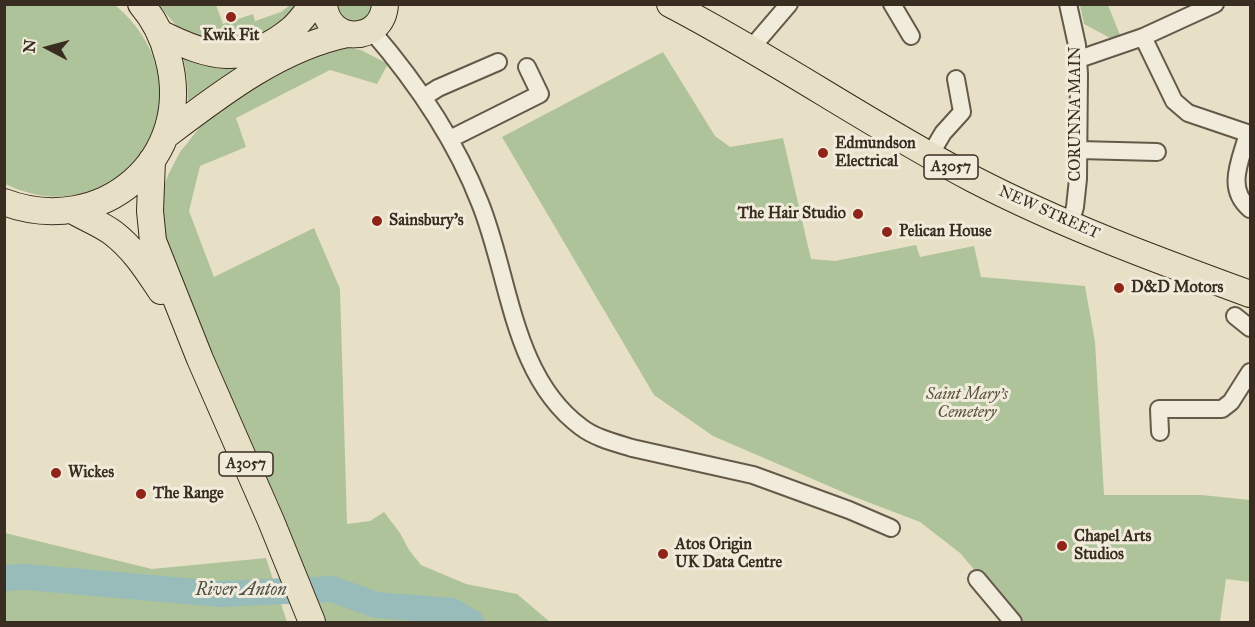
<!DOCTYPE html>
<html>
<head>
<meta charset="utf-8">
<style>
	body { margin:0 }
	#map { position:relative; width:1255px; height:627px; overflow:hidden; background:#e8e0c6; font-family:"IM FELL Great Primer",serif }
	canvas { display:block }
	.frame { position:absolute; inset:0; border:6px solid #392c20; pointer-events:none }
	.north { position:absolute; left:18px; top:18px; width:60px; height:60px; -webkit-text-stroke:4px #f0ebda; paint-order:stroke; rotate:276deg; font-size:16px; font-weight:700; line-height:24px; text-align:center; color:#392c20 }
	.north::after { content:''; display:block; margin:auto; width:21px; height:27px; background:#392c20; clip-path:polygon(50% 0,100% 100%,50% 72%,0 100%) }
</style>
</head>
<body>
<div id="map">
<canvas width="1255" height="627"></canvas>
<div class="frame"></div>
<div class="north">N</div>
</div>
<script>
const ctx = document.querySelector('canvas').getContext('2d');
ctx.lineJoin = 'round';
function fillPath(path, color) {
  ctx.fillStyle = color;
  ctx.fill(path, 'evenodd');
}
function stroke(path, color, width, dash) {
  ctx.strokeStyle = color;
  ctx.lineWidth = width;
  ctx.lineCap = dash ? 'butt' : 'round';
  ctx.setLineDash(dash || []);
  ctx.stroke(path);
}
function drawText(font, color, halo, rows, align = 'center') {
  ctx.font = font + ' "IM FELL Great Primer",serif';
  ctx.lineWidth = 6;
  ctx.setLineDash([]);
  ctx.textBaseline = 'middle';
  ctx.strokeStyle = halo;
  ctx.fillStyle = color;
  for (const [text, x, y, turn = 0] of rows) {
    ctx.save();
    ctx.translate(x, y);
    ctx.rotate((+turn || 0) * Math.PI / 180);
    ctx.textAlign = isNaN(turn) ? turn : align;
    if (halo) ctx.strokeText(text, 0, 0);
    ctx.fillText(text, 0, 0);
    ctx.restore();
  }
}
const green = new Path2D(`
	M4,5h111c104,87 9,236 -110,179z
	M159,5h57l7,19 30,-10 2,7 26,-9 9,-7h12l-36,32 -52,9 -36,-18z
	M331,5h48l-3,10 -25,13z
	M1080,5h28l12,30 -10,3 -26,-14z
	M316,15l9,13 -137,75 -1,-24 -4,-23 20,5z
	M342,47l19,3 27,14 -11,20 -47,-14 -94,48 10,29 -46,19 -11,45 25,66 100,-49 26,61 7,235 23,-3 14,-9 16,21 9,17 12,15 45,19 51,10 33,28h-226l-46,-120 -48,-100 -58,-137 -11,-44 2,-32 5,-14 12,-23 20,-25 29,-26 76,-43z
	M663,52l52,84 15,11 53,-9 28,121 24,2 81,-16 4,12 54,-11 7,31 104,9 10,56 9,153h98l48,5v82l-24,-3 -6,43h-201l-59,-69 -40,-31 -68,-26 -139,-60 -59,-41 -152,-258z
	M5,533l147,36 114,-11 21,64h-282z`);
const river = new Path2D(`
	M4,578l22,-1 194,17 112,-5 44,16 76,6 19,11`);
const street = new Path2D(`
	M892,4l19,32
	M1068,4l9,41 2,29 -1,105 -3,28 -5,17
	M371,30c45,52 84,109 109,173 30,74 32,173 101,224 14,11 35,16 51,21l121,27 96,35 42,18
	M1143,37l31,64 14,12 62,21
	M753,51l6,-12 30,-35
	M1079,59l64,-22 72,-33
	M424,97l14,-9 60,-26
	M1248,133c-7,27 -23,55 2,76
	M450,139l90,-45 -13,-27
	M1079,150l78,2
	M930,155l13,-22 19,-21 -6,-33
	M1235,316l15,12
	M1160,432l-1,-23h63l9,-7 19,-30
	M977,579l36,43`);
const primary = new Path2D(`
	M324,4c3,41 59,40 61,0
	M670,4c104,54 200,121 303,175 89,46 184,81 277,115
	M160,33c49,25 85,35 132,-4 8,-7 14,-16 21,-25
	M165,136c54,-41 114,-88 182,-102
	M152,160l-2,51 3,30 47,118 71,162 41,101
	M4,202c98,37 192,-44 164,-145 -5,-20 -14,-38 -27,-53
	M72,210c13,8 29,14 41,23 21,16 34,37 48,58`);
const markers = [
	[231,17,6,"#8f2418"],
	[823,153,6,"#8f2418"],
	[858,214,6,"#8f2418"],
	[377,221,6,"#8f2418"],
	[887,232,6,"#8f2418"],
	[1119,288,6,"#8f2418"],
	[56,473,6,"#8f2418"],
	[141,494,6,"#8f2418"],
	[1062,546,6,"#8f2418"],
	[663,554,6,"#8f2418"]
];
const shields = [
	[951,167,54],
	[246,464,54]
];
const shieldNames = [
	["A3057",951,167],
	["A3057",246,464]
];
const poiNames = [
	["Kwik Fit",231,36,"center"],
	["Edmundson",835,144],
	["Electrical",835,162],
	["The Hair Studio",846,214,"right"],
	["Sainsbury's",389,221],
	["Pelican House",899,232],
	["D&D Motors",1131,288],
	["Wickes",68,473],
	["The Range",153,494],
	["Chapel Arts",1074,537],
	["Studios",1074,555],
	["Atos Origin",675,545],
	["UK Data Centre",675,563]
];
const streetNames = [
	["CORUNNA MAIN",1076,114,-90],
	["NEW STREET",1049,213,24]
];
const parkNames = [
	["Saint Mary's",967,395],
	["Cemetery",967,413]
];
const waterNames = [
	["River Anton",241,591]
];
fillPath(green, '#afc39a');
stroke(river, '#98bcb9', 26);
stroke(street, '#65594a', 20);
stroke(primary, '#392c20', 28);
stroke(street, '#f0ebda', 16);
stroke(primary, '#e8e0c6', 26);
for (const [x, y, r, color] of markers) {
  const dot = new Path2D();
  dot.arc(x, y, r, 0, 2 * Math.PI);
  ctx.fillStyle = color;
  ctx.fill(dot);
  stroke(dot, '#f0ebda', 2);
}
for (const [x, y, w] of shields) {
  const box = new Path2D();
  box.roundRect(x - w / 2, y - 12, w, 24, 4.5);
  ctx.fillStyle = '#f0ebda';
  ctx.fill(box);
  stroke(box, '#392c20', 1.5);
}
drawText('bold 15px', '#392c20', null, shieldNames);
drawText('bold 16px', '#392c20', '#f0ebda', poiNames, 'left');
drawText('16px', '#392c20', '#f0ebda', streetNames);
drawText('italic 16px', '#56523e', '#f0ebda', parkNames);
drawText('italic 18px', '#515046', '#f0ebda', waterNames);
</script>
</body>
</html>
